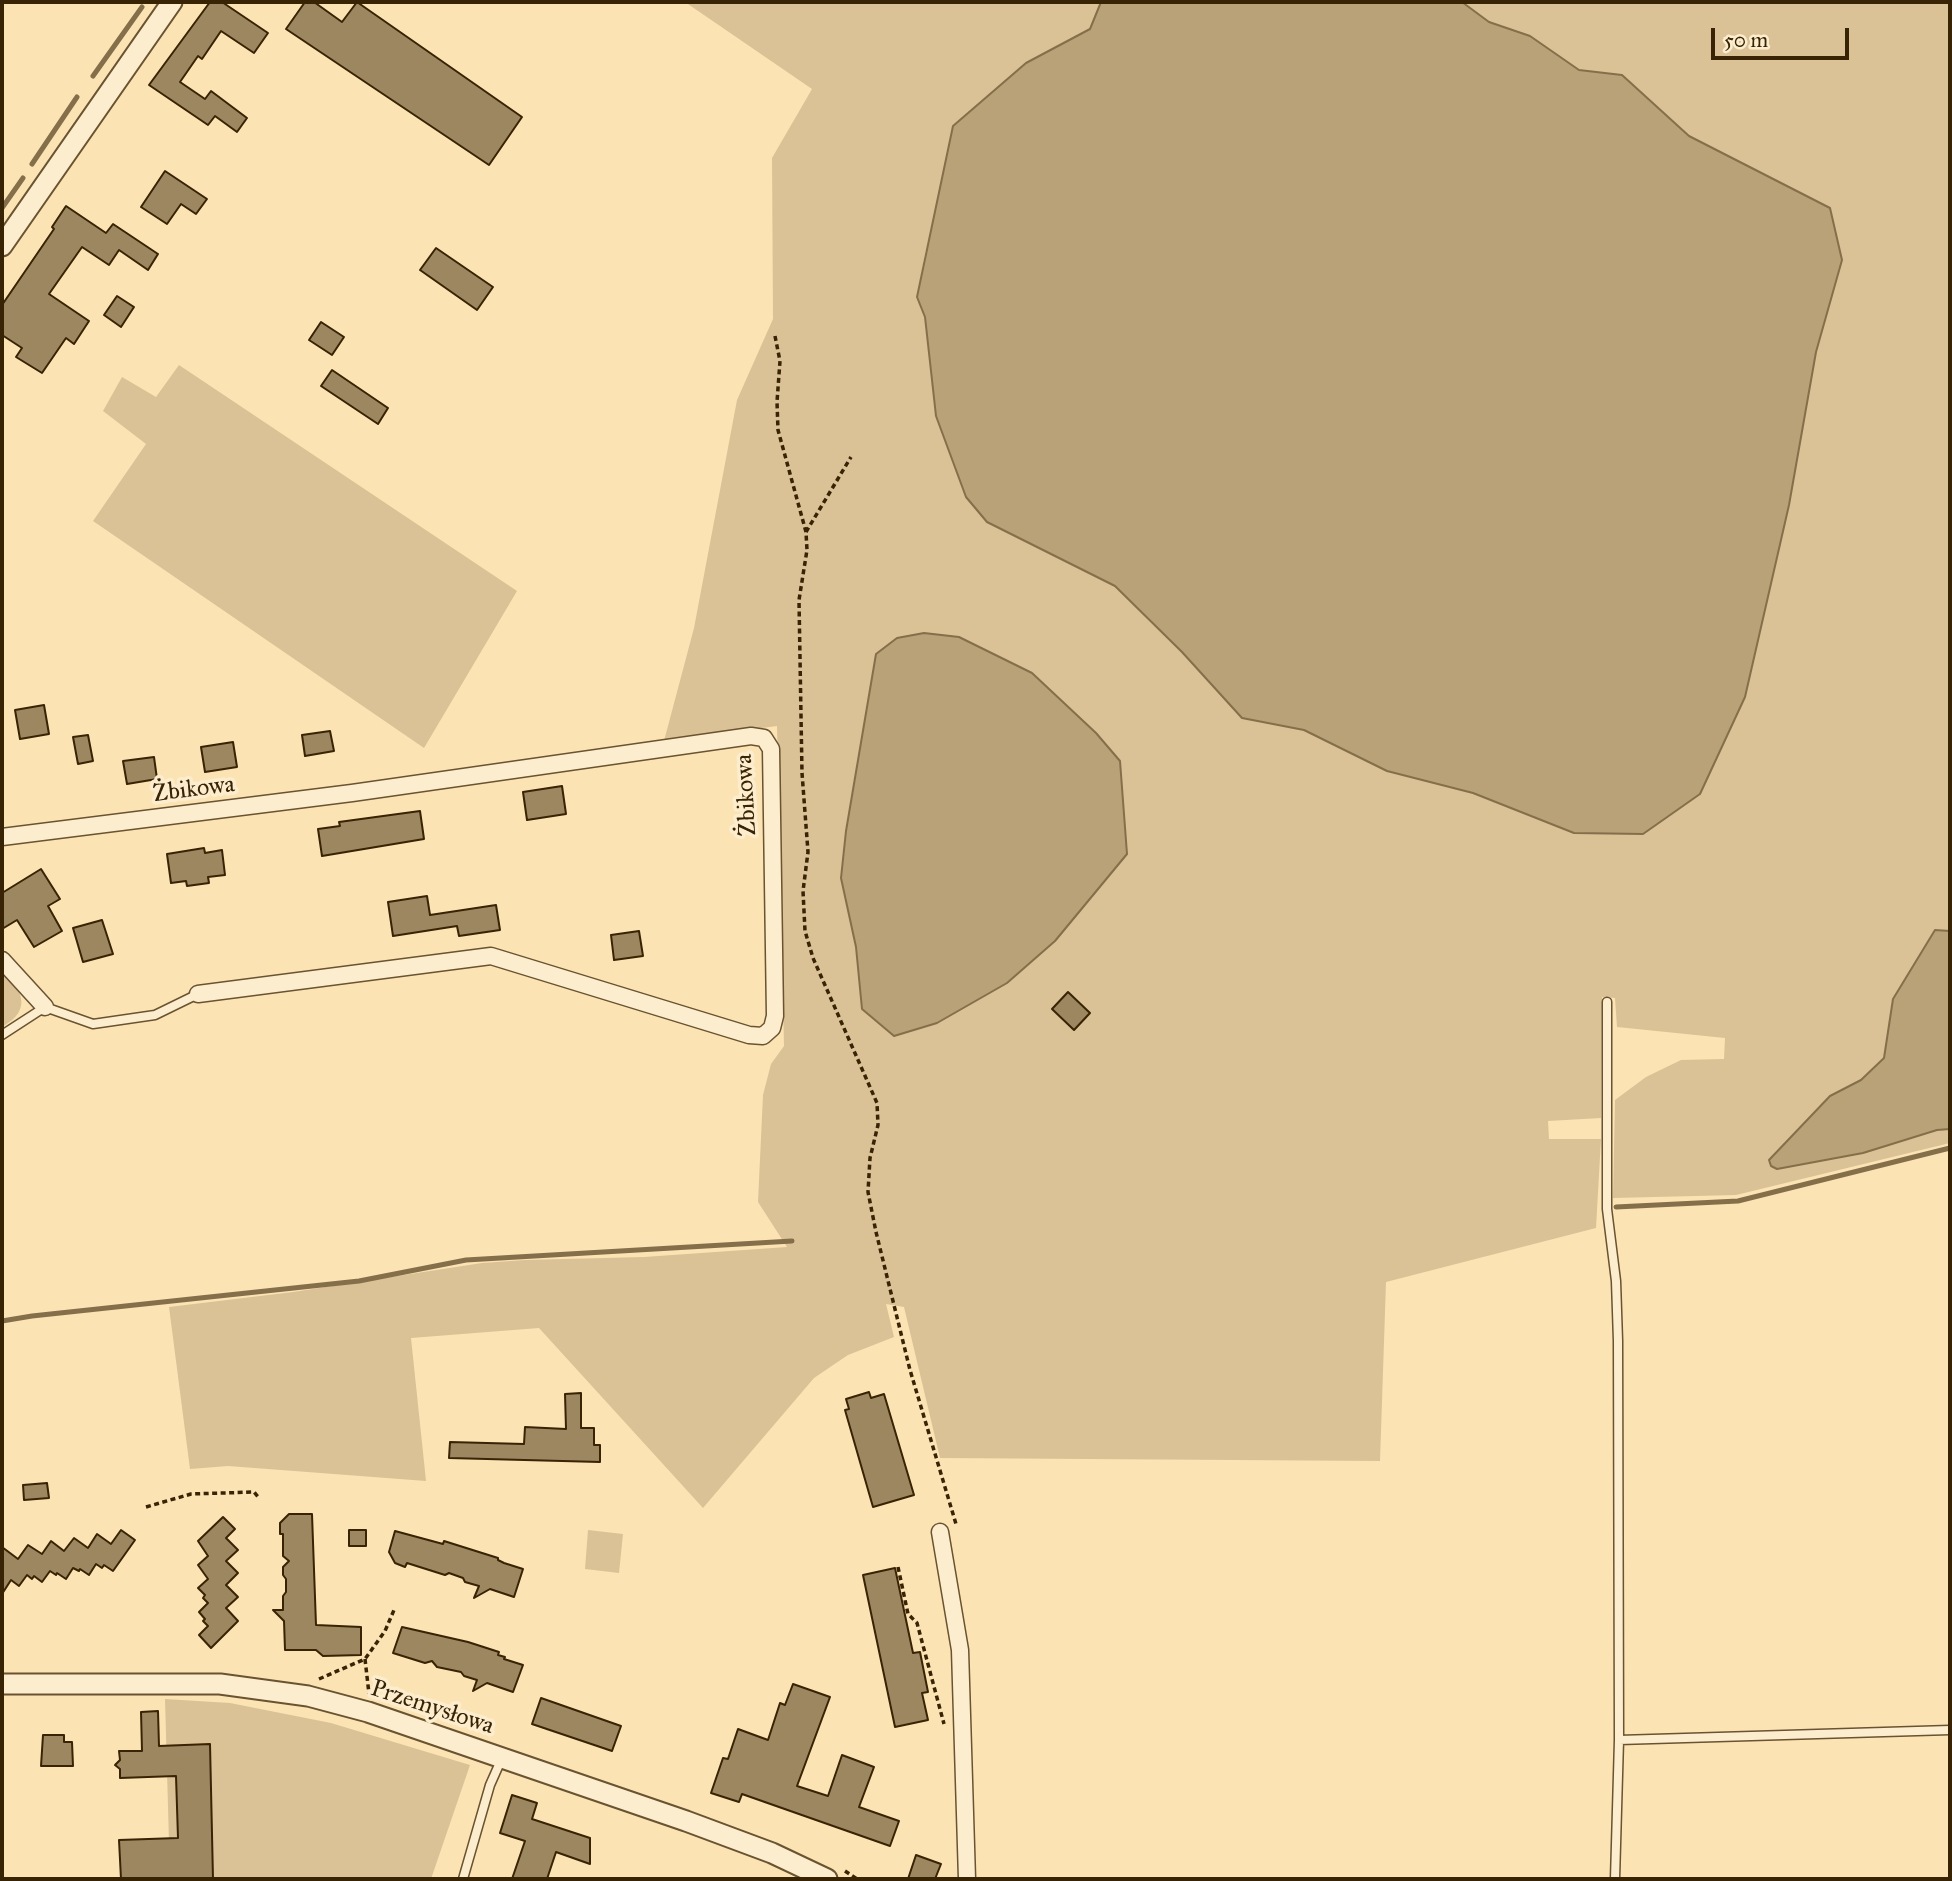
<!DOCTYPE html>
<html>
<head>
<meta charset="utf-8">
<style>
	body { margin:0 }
	#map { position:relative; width:1952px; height:1881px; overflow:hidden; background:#fbe3b4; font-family:"IM FELL Great Primer",serif }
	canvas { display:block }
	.frame { position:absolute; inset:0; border:4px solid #382304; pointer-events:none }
	.scale { position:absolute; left:1711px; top:28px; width:138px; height:32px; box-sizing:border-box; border:4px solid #382304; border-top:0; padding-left:9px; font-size:21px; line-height:24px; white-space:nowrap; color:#382304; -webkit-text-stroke:5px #fcedce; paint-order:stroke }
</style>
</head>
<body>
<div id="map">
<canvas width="1952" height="1881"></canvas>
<div class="frame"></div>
<div class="scale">50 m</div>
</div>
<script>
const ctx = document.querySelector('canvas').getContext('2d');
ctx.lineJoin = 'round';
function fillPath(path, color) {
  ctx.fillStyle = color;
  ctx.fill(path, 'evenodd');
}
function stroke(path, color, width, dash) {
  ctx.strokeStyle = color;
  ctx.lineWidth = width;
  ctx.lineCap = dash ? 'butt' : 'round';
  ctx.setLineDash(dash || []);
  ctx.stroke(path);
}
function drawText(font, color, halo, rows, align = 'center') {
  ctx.font = font + ' "IM FELL Great Primer",serif';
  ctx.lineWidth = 7;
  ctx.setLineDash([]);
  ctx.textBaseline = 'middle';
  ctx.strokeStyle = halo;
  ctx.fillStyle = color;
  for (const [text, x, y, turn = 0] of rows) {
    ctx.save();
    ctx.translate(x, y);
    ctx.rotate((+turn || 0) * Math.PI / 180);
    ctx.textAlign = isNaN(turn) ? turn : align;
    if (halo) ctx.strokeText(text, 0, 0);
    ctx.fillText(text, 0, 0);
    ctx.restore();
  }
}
const green = new Path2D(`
	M685,2h416l-11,27 -64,34 -92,158 -9,33 -8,43 8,20 11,99 51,106 128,64 67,66 60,66 62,12 83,41 86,22 272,-96 44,-192 27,-153 26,-92 -13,-53 -140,-71 -67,-61 -43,-5 -49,-34 -41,-14 -27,-20h488v929h-15l-42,68 -9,58 -23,23 -31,16 107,34 13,-1v14l-214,52 -123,3 2,-98 31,-23 35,-17 43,-1 1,-21 -108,-11 -2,-29 -13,-1 -1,121 -53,3 1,18h52l-5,89 -210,54 -6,179 -440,-3 -36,-151 -18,-3 8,33 -46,18 -34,23 -111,130 -164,-180 -128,10 15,143 -198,-15 -38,3 -21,-162 124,-15 189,-29 43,-3 119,-3 143,-10 -29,-45 5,-107 8,-31 13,-18 -7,-320 -113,15 30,-113 43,-228 36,-81 -1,-161 40,-69zM924,633l163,269 -32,39 -193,68 -6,-62 20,-293 21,-16z
	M179,365l338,226 -93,157 -331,-227 53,-77 -43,-33 19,-34 34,20z
	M2,968c19,21 32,41 0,59z
	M588,1530l35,4 -4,39 -34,-4z
	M165,1699l65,4 101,20 139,42 -39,114h-261z`);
const water = new Path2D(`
	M1101,2h361l27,20 41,14 49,34 43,5 67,61 141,72 12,52 -26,92 -27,153 -44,192 -45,97 -57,40 -69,-1 -101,-40 -86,-22 -83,-41 -62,-12 -60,-66 -67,-66 -128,-64 -21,-25 -30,-81 -11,-99 -8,-20 36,-171 73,-63 64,-34z
	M924,633l35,4 73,36 64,60 24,28 7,93 -72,87 -48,42 -70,40 -43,13 -32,-27 -6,-62 -15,-69 5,-47 30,-177 21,-16z
	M1935,930l15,1v198l-13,1 -74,23 -86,16 -6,-3 -2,-6 61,-64 31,-16 23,-22 9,-59z`);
const stream = new Path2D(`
	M93,76l49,-69
	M32,164l45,-67
	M2,208l21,-30
	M1616,1207l122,-6 212,-53
	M2,1321l30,-5 327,-35 107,-21 326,-19`);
const building = new Path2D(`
	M210,2h12l46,31 -14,20 -33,-22 -19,28 -4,-3 -18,26 25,17 6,-8 36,27 -10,14 -22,-16 -7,9 -59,-40z
	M305,2h9l28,20 15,-20 165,115 -33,48 -203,-136z
	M165,171l42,28 -11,15 -15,-10 -14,20 -26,-17z
	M66,206l40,27 7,-9 45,30 -10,16 -29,-20 -10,15 -27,-18 -33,47 40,27 -15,23 -8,-6 -24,35 -26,-16 6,-9 -20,-13v-30l52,-76 -2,-2z
	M436,248l57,39 -16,23 -57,-40z
	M117,296l17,11 -13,20 -17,-12z
	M321,322l23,15 -12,18 -23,-15z
	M332,370l56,38 -10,16 -57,-38z
	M44,705l5,29 -29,5 -5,-29z
	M330,731l4,20 -29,5 -3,-21z
	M88,735l5,26 -15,3 -5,-27z
	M233,742l4,25 -32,5 -4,-25z
	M154,757l3,22 -30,5 -4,-23z
	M562,786l4,28 -39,6 -4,-28z
	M420,811l4,28 -102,17 -4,-27 22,-3 -1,-4z
	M204,848l1,5 17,-3 3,25 -17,2 1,6 -22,3 -1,-5 -15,2 -4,-29z
	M41,869l19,30 -12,7 14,25 -28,16 -17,-27 -15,9v-36z
	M427,896l3,19 66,-10 4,25 -41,6 -2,-10 -64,10 -5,-34z
	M102,920l11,34 -30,8 -10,-34z
	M639,931l4,25 -29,4 -3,-25z
	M1068,992l22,21 -16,17 -22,-21z
	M869,1392l2,6 13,-4 30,101 -41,12 -28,-97 4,-1 -3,-10z
	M581,1393v35h13v17h6v17l-151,-4 1,-16 74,2 1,-17 41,2 -1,-35z
	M47,1483l2,15 -25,2 -1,-15z
	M289,1514h23l4,111 45,2v28l-38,1 -7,-6h-31l-1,-29 -11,-11h10v-14l3,-4v-13l-3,-4v-8l6,-6 -6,-5v-22h-3v-11z
	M223,1517l12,12 -9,9 12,12 -12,11 12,12 -12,12 12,12 -12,11 12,13 -27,27 -12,-13 9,-9 -5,-5 2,-2 -6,-7 9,-9 -5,-5 2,-3 -7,-7 10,-9 -10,-14 10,-9 -10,-15z
	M121,1530l14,10 -22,31 -9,-6 -2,3 -6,-4 -7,11 -9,-6 -1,2 -6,-3 -7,11 -9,-6 -1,2 -6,-4 -8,11 -8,-6 -2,3 -5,-4 -8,11 -8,-6 -9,14v-47l16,12 10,-14 14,9 9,-13 13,10 10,-13 14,10 9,-14 14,10z
	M349,1530h17v16h-17z
	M395,1531l48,13 1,-3 54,17v2l6,3 19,6 -9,28 -24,-8 -16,9 5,-12 -14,-4 -2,-4 -14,-5 -4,2 -38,-12 -2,4 -10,-4 -6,-11z
	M895,1568l18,85 7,-1 8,40 -6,1 6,27 -33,7 -32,-152z
	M402,1627l66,15 31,10 -1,3 7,2 -1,2 19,6 -10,27 -26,-9 -14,8 4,-11 -13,-4 -3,-4 -24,-5 -5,-6 -7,2 -32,-10z
	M793,1684l37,13 -33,89 31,10 14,-41 32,12 -15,40 40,14 -9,25 -148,-52 -3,8 -28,-9 12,-35 5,1 10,-30 30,11 12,-37 5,2z
	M541,1698l80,28 -9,25 -80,-27z
	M158,1711l1,35 51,-2 3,135h-92l-2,-39 59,-2 -2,-62 -56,2v-9l-5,-4 5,-5 -1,-9h23l-1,-39z
	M43,1735h21v7h8l1,24h-32z
	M512,1795l25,8 -5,16 58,19v26l-34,-12 -9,27h-35l13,-38 -25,-8z
	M916,1855l25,9 -6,15h-27z`);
const path = new Path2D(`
	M775,336l5,25 -3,41 1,28 28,102 1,18 -8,50 3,173 6,79 -5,39 2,40 8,27 64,145 1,22 -8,33 -2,34 8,40 34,138 46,154
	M806,532l45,-75
	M146,1507l45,-13 63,-2 5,6
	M898,1567l10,47 9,9 27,101
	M365,1659l4,35
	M319,1679l46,-20 20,-28 9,-21
	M845,1871l12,8
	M893,1879h3`);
const service = new Path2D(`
	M1607,1002v207l9,72 2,60 1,399 -4,139
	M2,1035l43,-28 48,17 62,-9 43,-21
	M1619,1740l331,-10
	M463,1879l27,-94 12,-27`);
const minor = new Path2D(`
	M2,837l350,-44 399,-57 13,2 7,11 4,267 -3,12 -9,8 -14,-1 -258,-79 -293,38
	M2,960l43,47
	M940,1532l20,118 7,229`);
const tertiary = new Path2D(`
	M2,246l170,-244
	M2,1684h218l88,12 60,16 318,109 86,32 55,26`);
const streetNames = [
	["Żbikowa",194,790,-7],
	["Żbikowa",747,795,-93],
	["Przemysłowa",432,1708,18]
];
fillPath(green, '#dac296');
fillPath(water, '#b9a278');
stroke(water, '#856f4a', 2);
stroke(stream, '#856f4a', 5);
fillPath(building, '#9d8760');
stroke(building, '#382304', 2);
stroke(service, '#695330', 11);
stroke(minor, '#695330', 19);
stroke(tertiary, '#695330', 23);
stroke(path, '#382304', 3.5, [5, 3.5]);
stroke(service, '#fcedce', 8);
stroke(minor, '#fcedce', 16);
stroke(tertiary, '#fcedce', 19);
drawText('24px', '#382304', '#fcedce', streetNames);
</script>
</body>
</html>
